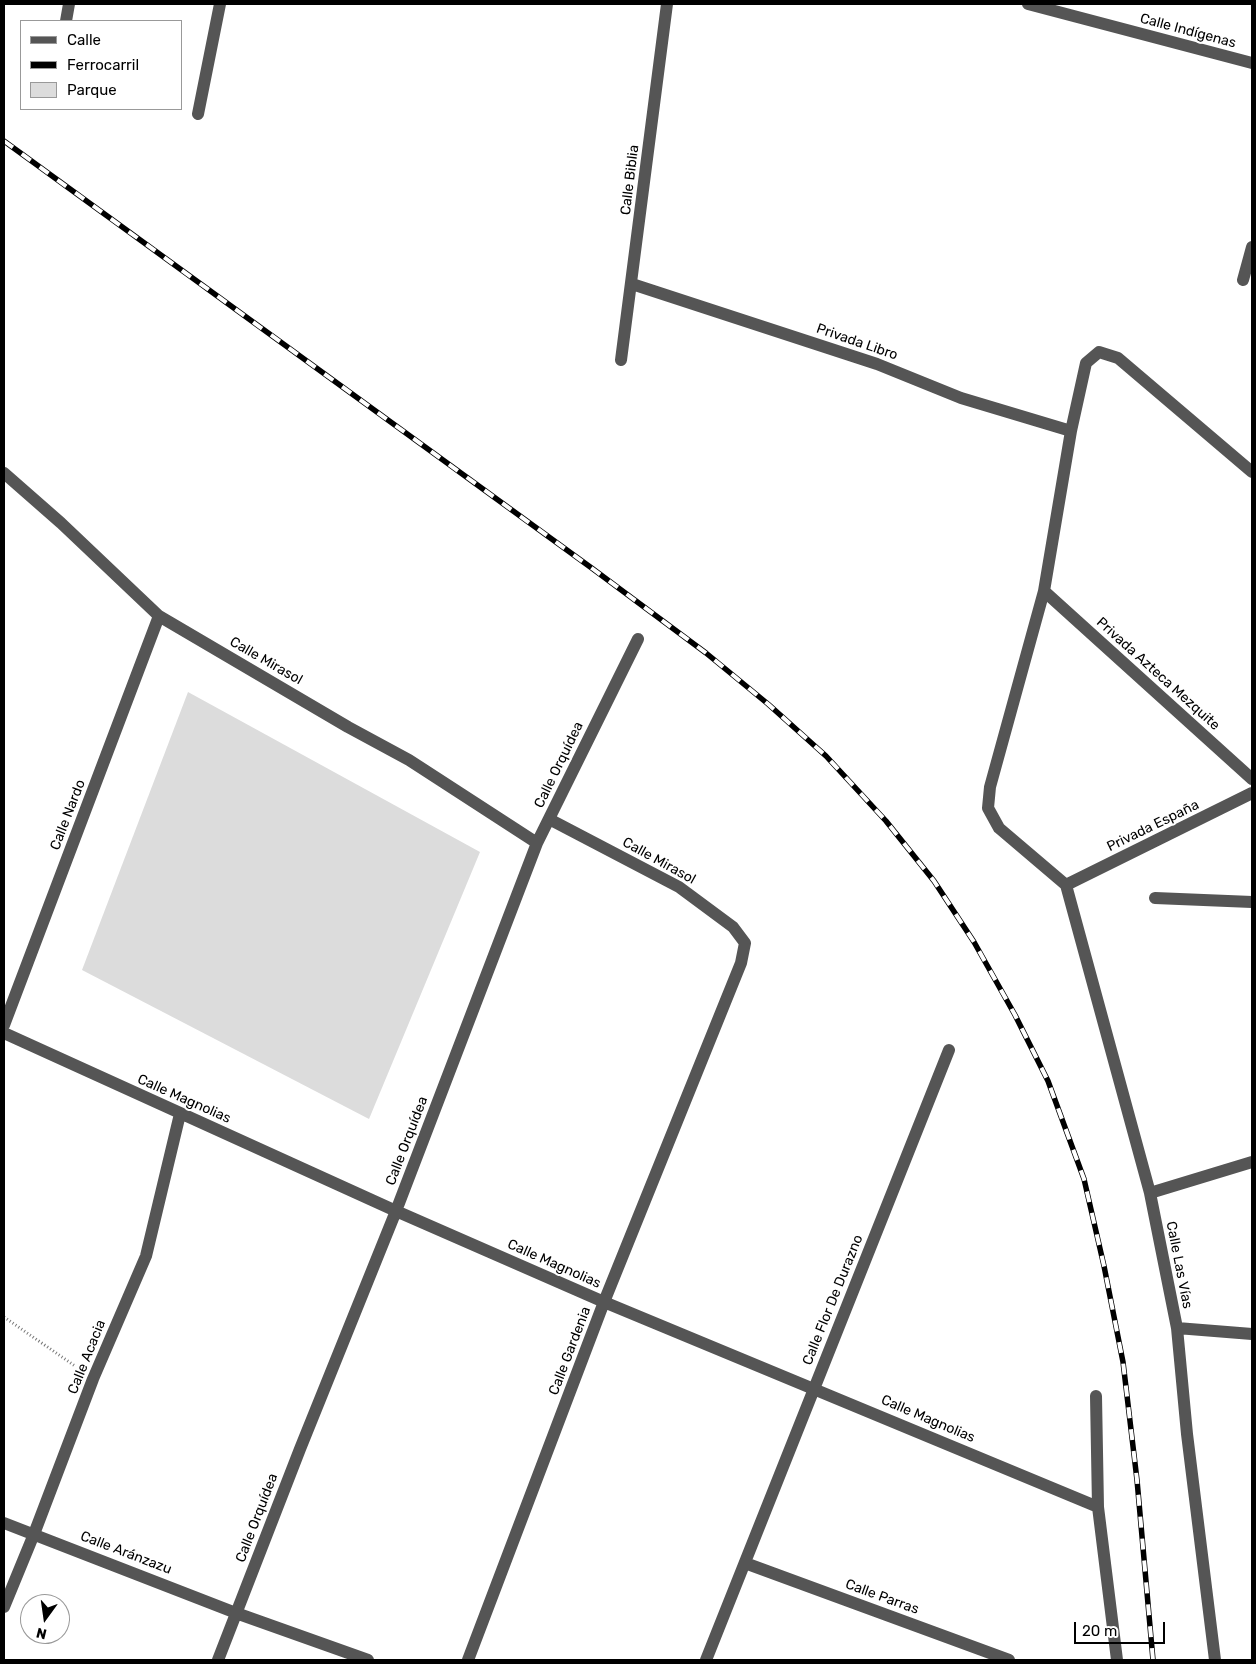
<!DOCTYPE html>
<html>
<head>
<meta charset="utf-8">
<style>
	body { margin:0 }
	#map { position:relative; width:1256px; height:1664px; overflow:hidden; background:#fff; font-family:Rubik,sans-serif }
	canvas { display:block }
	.frame { position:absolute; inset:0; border:5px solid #000; pointer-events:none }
	.legend { position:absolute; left:20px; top:20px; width:162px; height:90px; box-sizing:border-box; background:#fff; border:1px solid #999; margin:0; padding:6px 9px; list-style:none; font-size:15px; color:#000 }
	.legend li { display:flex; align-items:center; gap:10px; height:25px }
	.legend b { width:25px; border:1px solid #999 }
	.north { position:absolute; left:20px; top:1594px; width:50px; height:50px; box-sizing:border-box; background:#fff; border:1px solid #999; border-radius:50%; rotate:194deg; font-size:14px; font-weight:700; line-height:20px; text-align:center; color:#000 }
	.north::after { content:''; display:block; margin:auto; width:18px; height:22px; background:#000; clip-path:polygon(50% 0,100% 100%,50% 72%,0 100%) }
	.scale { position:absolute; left:1074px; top:1622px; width:91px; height:22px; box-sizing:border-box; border:2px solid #000; border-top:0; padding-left:6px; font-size:15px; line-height:18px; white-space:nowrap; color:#000; -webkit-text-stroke:4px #fff; paint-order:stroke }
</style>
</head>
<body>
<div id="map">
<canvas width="1256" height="1664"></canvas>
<div class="frame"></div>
<ul class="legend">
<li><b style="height:6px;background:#555"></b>Calle</li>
<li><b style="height:6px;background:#000"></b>Ferrocarril</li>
<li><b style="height:14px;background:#dcdcdc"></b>Parque</li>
</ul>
<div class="north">N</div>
<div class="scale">20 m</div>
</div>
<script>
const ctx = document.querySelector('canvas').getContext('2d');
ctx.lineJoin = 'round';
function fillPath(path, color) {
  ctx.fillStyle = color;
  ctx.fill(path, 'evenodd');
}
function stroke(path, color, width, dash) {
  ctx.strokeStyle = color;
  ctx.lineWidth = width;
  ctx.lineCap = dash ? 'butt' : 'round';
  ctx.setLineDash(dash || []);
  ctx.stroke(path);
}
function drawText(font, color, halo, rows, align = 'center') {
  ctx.font = font + ' Rubik,sans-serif';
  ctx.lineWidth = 4;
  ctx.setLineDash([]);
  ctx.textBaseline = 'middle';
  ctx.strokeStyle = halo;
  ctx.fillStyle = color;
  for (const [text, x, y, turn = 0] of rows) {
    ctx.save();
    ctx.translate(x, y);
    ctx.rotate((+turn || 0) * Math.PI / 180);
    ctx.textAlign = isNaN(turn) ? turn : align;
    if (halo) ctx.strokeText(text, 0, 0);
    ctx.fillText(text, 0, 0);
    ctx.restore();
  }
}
const green = new Path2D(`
	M188,692l292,160 -111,267 -287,-149z`);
const path = new Path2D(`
	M4,1317l71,49`);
const minor = new Path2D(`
	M1028,4l224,59
	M66,21l3,-17
	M198,114l22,-110
	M1243,280l9,-33
	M632,284l245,80 84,34 110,33
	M621,360l46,-356
	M4,473l57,50 98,93 189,111 61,33 128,83
	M1044,591l208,188
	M1066,885l84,308 27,135 10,106 28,226
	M1066,885l-67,-57 -11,-20 2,-21 54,-196 27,-160 15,-68 13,-11 19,6 134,114
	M1066,885l186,-92
	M1155,898l97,4
	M4,1025l155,-409
	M4,1033l392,178 208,91 494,205
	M1150,1193l102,-31
	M1177,1328l75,6
	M1096,1396l2,111 19,153
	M4,1523l232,90 132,47
	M745,1563l264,97
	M4,1607l30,-73 59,-155 53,-123 34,-142
	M218,1660l82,-211 96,-238 141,-368 101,-204
	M468,1660l136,-358 137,-339 4,-20 -12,-16 -54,-40 -130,-68
	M706,1660l243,-610`);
const rail = new Path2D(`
	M4,141l589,428 113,84 62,51 58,52 60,65 48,60 40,61 41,73 33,66 36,98 20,87 19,96 14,118 16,180`);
const streetNames = [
	["Calle Indígenas",1188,31,15],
	["Calle Biblia",630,180,-83],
	["Privada Libro",857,342,19],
	["Calle Mirasol",266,661,30],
	["Privada Azteca Mezquite",1158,674,42],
	["Calle Orquídea",559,765,-64],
	["Calle Nardo",68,815,-69],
	["Privada España",1153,826,-26],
	["Calle Mirasol",659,861,29],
	["Calle Magnolias",184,1099,24],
	["Calle Orquídea",407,1141,-69],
	["Calle Magnolias",554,1264,24],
	["Calle Las Vías",1179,1265,79],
	["Calle Flor De Durazno",833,1300,-68],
	["Calle Gardenia",570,1351,-69],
	["Calle Acacia",87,1357,-68],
	["Calle Magnolias",928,1419,23],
	["Calle Orquídea",257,1518,-69],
	["Calle Aránzazu",126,1553,21],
	["Calle Parras",882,1597,20]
];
fillPath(green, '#dcdcdc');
stroke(path, '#777', 3, [1, 2.5]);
stroke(minor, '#555', 12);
stroke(rail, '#000', 5.5);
stroke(rail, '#fff', 4, [11]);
drawText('14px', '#000', '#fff', streetNames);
</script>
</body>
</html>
